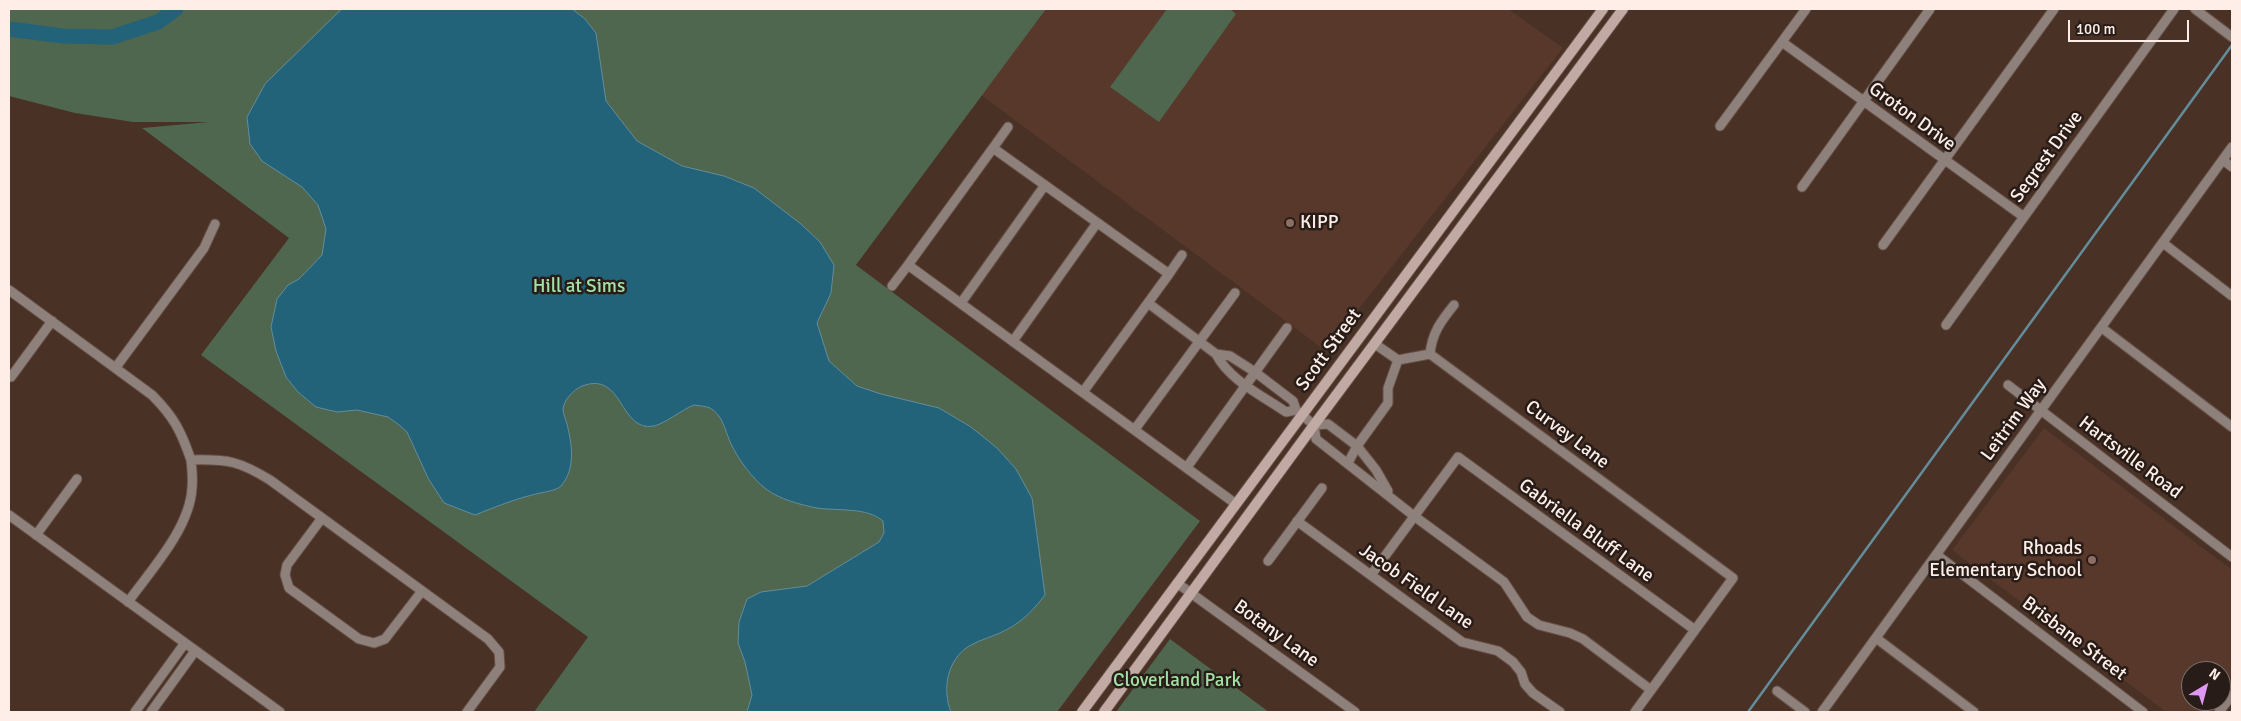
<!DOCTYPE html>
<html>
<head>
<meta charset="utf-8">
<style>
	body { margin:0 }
	#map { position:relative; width:2241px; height:721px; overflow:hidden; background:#493126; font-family:Signika,sans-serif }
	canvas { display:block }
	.frame { position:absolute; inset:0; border:10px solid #ffeee7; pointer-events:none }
	.north { position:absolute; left:2181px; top:661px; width:50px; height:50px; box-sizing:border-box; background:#271c17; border:1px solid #7d706a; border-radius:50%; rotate:37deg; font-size:14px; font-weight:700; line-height:20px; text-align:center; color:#ffeee7 }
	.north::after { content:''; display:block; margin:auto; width:18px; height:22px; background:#de98f2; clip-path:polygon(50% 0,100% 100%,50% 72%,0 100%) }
	.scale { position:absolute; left:2068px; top:20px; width:121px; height:22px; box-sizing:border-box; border:2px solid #ffeee7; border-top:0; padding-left:6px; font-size:15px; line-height:18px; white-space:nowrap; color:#ffeee7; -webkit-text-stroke:4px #271c17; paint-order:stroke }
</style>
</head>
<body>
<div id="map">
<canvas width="2241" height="721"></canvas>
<div class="frame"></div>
<div class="north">N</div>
<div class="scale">100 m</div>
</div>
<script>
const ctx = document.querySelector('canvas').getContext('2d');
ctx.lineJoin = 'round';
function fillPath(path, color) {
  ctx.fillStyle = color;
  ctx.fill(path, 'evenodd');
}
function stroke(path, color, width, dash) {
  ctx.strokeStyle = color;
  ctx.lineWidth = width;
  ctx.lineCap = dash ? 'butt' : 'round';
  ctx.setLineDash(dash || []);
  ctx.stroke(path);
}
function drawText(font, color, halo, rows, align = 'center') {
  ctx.font = font + ' Signika,sans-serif';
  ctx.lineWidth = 5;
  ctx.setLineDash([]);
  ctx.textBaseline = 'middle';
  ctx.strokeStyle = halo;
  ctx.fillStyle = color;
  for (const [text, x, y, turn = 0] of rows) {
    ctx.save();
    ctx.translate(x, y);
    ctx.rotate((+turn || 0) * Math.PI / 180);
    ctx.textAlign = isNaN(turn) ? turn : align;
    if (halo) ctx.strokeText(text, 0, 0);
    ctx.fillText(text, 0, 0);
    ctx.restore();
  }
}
const built = new Path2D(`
	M1046,9h462l55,39 -237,303 -345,-256z
	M2044,428l188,142v104l-11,15v-18h-30v30h21l-9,11h-37l-214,-162z`);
const green = new Path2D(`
	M9,9h1037l-190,256 344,256 -143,191h-523l54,-75 -387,-282 88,-117 -147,-110 67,-6h-76l-58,-9 -66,-17z
	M1167,9h63l6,5 -77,108 -49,-35z
	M1170,639l99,73h-153z`);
const water = new Path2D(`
	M342,9h230l13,10 11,14 10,68 31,40 45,25 42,10 30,12 47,36 19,18 14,23 -3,28 -14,30 12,38 28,25 24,8 58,14 32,19 26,21 19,21 16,29 13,97c-11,14 -21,25 -37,34 -12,7 -27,10 -39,17 -22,14 -27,43 -18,66h-204l5,-17 -7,-33 -7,-19 1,-21 8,-23 14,-7 46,-6 72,-44 5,-9 -1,-12c-16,-14 -46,-10 -66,-13 -16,-3 -38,-9 -51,-19 -15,-12 -27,-29 -35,-45 -6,-13 -8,-29 -21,-36 -4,-2 -11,-2 -16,-3 -11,4 -30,19 -40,21 -35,7 -30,-56 -72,-40 -9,4 -18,14 -19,23 0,5 3,11 4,15 5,21 9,44 -6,62 -5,5 -18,6 -25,8 -21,5 -41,13 -61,21l-31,-12 -16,-25 -21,-46 -9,-8 -10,-7 -31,-7 -20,2 -21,-5 -18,-15 -12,-15 -10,-26 -5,-24 6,-28 11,-14 11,-6 23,-24 4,-26 -8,-24 -16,-18 -40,-26 -12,-17 -3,-27 18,-33z`);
const stream = new Path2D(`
	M1748,712l484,-667`);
const river = new Path2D(`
	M9,29l54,7 49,1 46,-15 18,-13`);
const minor = new Path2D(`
	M2195,9l37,28
	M1782,42l242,175
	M1720,126l86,-117
	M993,148l15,-21
	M2223,160l9,7
	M1802,187l128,-178
	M2163,243l69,53
	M1883,245l171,-236
	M1169,274l13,-19
	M892,286l16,-21
	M9,290l143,105c22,22 29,36 39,65 37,-1 48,1 79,20l218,159 11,13 1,15 -33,45
	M961,303l84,-118
	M1148,303l68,51
	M1946,325l228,-316
	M2102,328l130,99
	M1013,341l84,-118
	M1375,344l23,16 32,-6 303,224 -98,134
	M1430,354c2,-21 11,-33 24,-49
	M116,367l88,-119 11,-24
	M11,377l41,-56
	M2008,385l224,172
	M1083,392l86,-118 -176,-126 -85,117 328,239
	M1296,410l-10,2c-23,-16 -57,-32 -70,-58l14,2 25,16 38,29 3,9 18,15 14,-1 29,22 19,24 12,21
	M1314,425l2,14 98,77 90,66 23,35 12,8 31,8 13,6 68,51
	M1135,429l100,-136
	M1348,463l9,-17 31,-43v-15l10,-28
	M1187,467l100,-139
	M9,515l271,197
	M322,518l-35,47 -2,10 4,13 70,51 15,4 11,-4 37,-48
	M1297,521l165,121 36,9 15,11 8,10 4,12 8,9 27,19
	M36,535l41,-56
	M1937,555l206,157
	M1268,561l54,-73
	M1371,575l87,-118 237,173
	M1177,583l178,129
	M128,602c23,-32 62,-74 64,-114 1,-9 0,-19 -1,-28
	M1876,638l98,74
	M1777,691l28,21
	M135,712l50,-69
	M151,712l44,-61
	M1822,712l410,-565
	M2219,712l13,-17`);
const secondary = new Path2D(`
	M1082,712l521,-703
	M1104,712l210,-287 309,-416`);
const markers = [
	[1290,223,5,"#8d6e63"],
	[2092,560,5,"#8d6e63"]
];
const streetNames = [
	["Groton Drive",1912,117,36],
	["Segrest Drive",2047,157,-54],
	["Scott Street",1329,350,-54],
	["Leitrim Way",2014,420,-54],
	["Curvey Lane",1567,435,37],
	["Hartsville Road",2130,458,37],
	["Gabriella Bluff Lane",1586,531,36],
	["Jacob Field Lane",1416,587,35],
	["Botany Lane",1276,634,36],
	["Brisbane Street",2074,639,37]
];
const poiNames = [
	["KIPP",1300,223],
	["Rhoads",2082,549,"right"],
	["Elementary School",2082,571,"right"]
];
const parkNames = [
	["Hill at Sims",579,287],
	["Cloverland Park",1177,681]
];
fillPath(built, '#57382a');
fillPath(green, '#4f664f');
fillPath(water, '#22637a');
stroke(water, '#648d9b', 1);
stroke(stream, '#648d9b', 2.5);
stroke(river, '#22637a', 15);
stroke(minor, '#664f45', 11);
stroke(secondary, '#664f45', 12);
stroke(minor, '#8e817c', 9);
stroke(secondary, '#c0aaa3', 10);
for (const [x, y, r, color] of markers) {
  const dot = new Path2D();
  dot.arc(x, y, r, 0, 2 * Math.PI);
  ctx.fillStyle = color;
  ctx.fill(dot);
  stroke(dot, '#271c17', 2);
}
drawText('19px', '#ffeee7', '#271c17', streetNames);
drawText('19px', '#ffeee7', '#271c17', poiNames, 'left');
drawText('19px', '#a3e2a5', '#271c17', parkNames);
</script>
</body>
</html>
